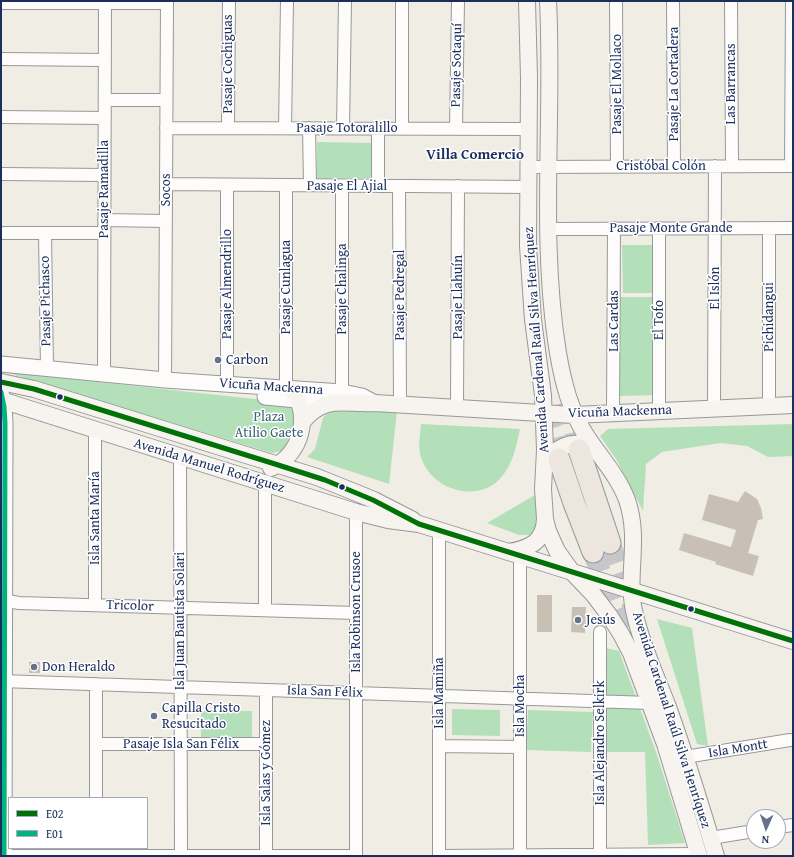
<!DOCTYPE html>
<html>
<head>
<meta charset="utf-8">
<style>
	body { margin:0 }
	#map { position:relative; width:794px; height:857px; overflow:hidden; background:#f0ede4; font-family:"Gentium Book Plus",serif }
	canvas { display:block }
	.frame { position:absolute; inset:0; border:2px solid #1b2f5e; pointer-events:none }
	.legend { position:absolute; left:8px; top:797px; width:140px; height:52px; box-sizing:border-box; background:#fff; border:1px solid #a4acbf; margin:0; padding:5px 7px; list-style:none; font-size:12px; color:#1b2f5e }
	.legend li { display:flex; align-items:center; gap:8px; height:20px }
	.legend b { width:20px; border:1px solid #a4acbf }
	.north { position:absolute; left:746px; top:809px; width:40px; height:40px; box-sizing:border-box; background:#fff; border:1px solid #a4acbf; border-radius:50%; rotate:183deg; font-size:11px; font-weight:700; line-height:16px; text-align:center; color:#1b2f5e }
	.north::after { content:''; display:block; margin:auto; width:14px; height:18px; background:#66728d; clip-path:polygon(50% 0,100% 100%,50% 72%,0 100%) }
</style>
</head>
<body>
<div id="map">
<canvas width="794" height="857"></canvas>
<div class="frame"></div>
<ul class="legend">
<li><b style="height:5px;background:#007106"></b>E02</li>
<li><b style="height:5px;background:#03b37c"></b>E01</li>
</ul>
<div class="north">N</div>
</div>
<script>
const ctx = document.querySelector('canvas').getContext('2d');
ctx.lineJoin = 'round';
function fillPath(path, color) {
  ctx.fillStyle = color;
  ctx.fill(path, 'evenodd');
}
function stroke(path, color, width, dash) {
  ctx.strokeStyle = color;
  ctx.lineWidth = width;
  ctx.lineCap = dash ? 'butt' : 'round';
  ctx.setLineDash(dash || []);
  ctx.stroke(path);
}
function drawText(font, color, halo, rows, align = 'center') {
  ctx.font = font + ' "Gentium Book Plus",serif';
  ctx.lineWidth = 3;
  ctx.setLineDash([]);
  ctx.textBaseline = 'middle';
  ctx.strokeStyle = halo;
  ctx.fillStyle = color;
  for (const [text, x, y, turn = 0] of rows) {
    ctx.save();
    ctx.translate(x, y);
    ctx.rotate((+turn || 0) * Math.PI / 180);
    ctx.textAlign = isNaN(turn) ? turn : align;
    if (halo) ctx.strokeText(text, 0, 0);
    ctx.fillText(text, 0, 0);
    ctx.restore();
  }
}
const green = new Path2D(`
	M317,142l58,1v35h-58z
	M622,245h32v48h-31z
	M619,297h36l1,98 -36,1z
	M5,372l287,31 5,20 -11,27 -14,3z
	M331,409l66,2 -8,73 -82,-27 8,-8 8,-31z
	M421,424l99,5c-4,17 -6,32 -17,46 -21,29 -69,17 -81,-15 -5,-11 -2,-24 -1,-36z
	M793,424v32l-25,1 -21,-11 -27,-3 -58,9 -16,12 -3,47 -27,-52 -16,-23 8,-7z
	M535,495l4,23 -2,10 -8,7h-10l-32,-12z
	M657,619l35,9 16,118 -11,-2z
	M606,648l13,3 37,101 29,91 -37,2 -3,-93h-40z
	M452,709l48,1v26l-48,-1z
	M528,710l65,2 -2,40 -65,-2z
	M201,711h51v29h-51z`);
const building = new Path2D(`
	M745,491l12,8 4,9 2,11 -5,1 -10,33 11,3 -6,20 -38,-12 1,-2 -37,-12 5,-17 47,14 5,-17 -34,-10 7,-26 29,8z
	M537,595h15v37h-15z
	M572,607h14l-1,26 -14,-1z
	M29,662h11v11h-11z`);
const motorwayTunnel = new Path2D(`
	M567,402l12,48
	M546,408l13,51
	M610,543l23,63
	M593,552l31,83`);
const minor = new Path2D(`
	M402,1v128
	M616,1l1,165
	M673,1l1,165
	M731,1l1,165
	M1,3h166
	M1,59l104,1
	M105,100h61
	M1,117l104,1
	M166,128l363,1
	M228,128l1,-127
	M285,128l2,-127
	M309,128l1,57
	M343,128l2,-127
	M456,129l2,-128
	M791,166l1,-165
	M529,167l264,-1
	M1,174l103,1
	M166,184l363,3
	M378,186v-58
	M399,186l1,218
	M104,220l62,1
	M769,228v178
	M549,229l244,-1
	M1,233h103
	M45,233l2,136
	M104,374l1,-371
	M165,380l2,-379
	M227,383v-198
	M286,388v-203
	M342,392v-206
	M457,408l1,-222
	M714,409l1,-243
	M659,412v-184
	M613,413l1,-185
	M95,431v174
	M180,457l1,399
	M356,512v344
	M439,531v325
	M1,600l18,3 337,10
	M265,610v-126
	M1,681l649,22
	M96,684v114
	M266,690v166
	M96,744h170
	M439,746l81,1
	M685,757l105,-17
	M778,827l15,-2
	M711,838l43,-7
	M600,854v-222
	M520,855v-299
	M1,856h355
	M439,856l259,-2`);
const tertiary = new Path2D(`
	M1,364l164,16 177,12 20,4 13,7
	M1,392l3,15 1,16 -1,433
	M265,397l65,6`);
const secondary = new Path2D(`
	M527,1l2,77 -1,168 5,74 10,75 2,55 -2,39 2,30 3,12 9,20 15,21 21,22 16,21 12,19 10,19 34,91 34,112
	M548,1c6,117 -9,236 10,352 5,29 12,58 29,84 14,21 31,39 40,63 14,41 -2,77 8,115 7,31 22,63 33,92 18,49 33,99 48,149
	M1,382l33,7 283,88 57,23 39,20
	M1,400l355,112 32,8 31,4 374,117
	M303,421c23,-27 41,-16 72,-18l199,12 219,-10
	M545,466c9,-19 26,-27 46,-19
	M271,468c31,-14 40,-52 21,-79
	M508,552c21,-3 36,-10 37,-33`);
const motorway = new Path2D(`
	M579,450l31,93
	M559,459l15,44 19,49`);
const bus1 = new Path2D(`
	M1,382l33,7 241,75 50,16 48,20 46,24 374,117`);
const bus2 = new Path2D(`
	M1,392l3,15 1,16 -1,433`);
const markers = [
	[218,360,4,"#66728d"],
	[60,397,3.5,"#1b2f5e"],
	[342,487,3.5,"#1b2f5e"],
	[691,609,3.5,"#1b2f5e"],
	[578,620,4,"#66728d"],
	[34,667,4,"#66728d"],
	[154,716,4,"#66728d"]
];
const streetNames = [
	["Pasaje Cochiguas",228,64,-90],
	["Pasaje Sotaquí",457,65,-89],
	["Pasaje El Mollaco",617,84,-90],
	["Pasaje La Cortadera",674,84,-90],
	["Las Barrancas",731,84,-90],
	["Pasaje Totoralillo",347,128],
	["Cristóbal Colón",661,166],
	["Pasaje El Ajial",347,186],
	["Pasaje Ramadilla",104,189,-90],
	["Socos",166,190,-90],
	["Pasaje Monte Grande",671,228],
	["Pasaje Almendrillo",227,284,-90],
	["Pasaje Cunlagua",286,287,-90],
	["El Islón",715,288,-90],
	["Pasaje Chalinga",342,289,-90],
	["Pasaje Pedregal",400,295,-90],
	["Pasaje Llahuín",458,297,-90],
	["Pasaje Pichasco",46,301,-91],
	["Pichidangui",769,317,-90],
	["El Tofo",659,320,-90],
	["Las Cardas",614,321,-90],
	["Avenida Cardenal Raúl Silva Henríquez",537,340,-94],
	["Vicuña Mackenna",271,387,4],
	["Vicuña Mackenna",620,412,-2],
	["Avenida Manuel Rodríguez",209,466,17],
	["Isla Santa María",95,518,-90],
	["Tricolor",130,606,2],
	["Isla Robinson Crusoe",356,612,-90],
	["Isla Juan Bautista Solari",180,621,-90],
	["Isla San Félix",325,692,2],
	["Isla Mamiña",439,693,-90],
	["Isla Mocha",520,706,-90],
	["Avenida Cardenal Raúl Silva Henríquez",671,720,72],
	["Isla Alejandro Selkirk",600,743,-90],
	["Pasaje Isla San Félix",181,744],
	["Isla Montt",738,749,-9],
	["Isla Salas y Gómez",266,773,-90]
];
const poiNames = [
	["Carbon",226,360],
	["Jesús",586,620],
	["Don Heraldo",42,667],
	["Capilla Cristo",162,708],
	["Resucitado",162,724]
];
const parkNames = [
	["Plaza",269,417],
	["Atilio Gaete",269,433]
];
const neighbourhoodNames = [
	["Villa Comercio",475,155]
];
fillPath(green, '#b4e0b9');
fillPath(building, '#c8c0b5');
stroke(motorwayTunnel, '#c5c7c9', 21, [21, 10]);
stroke(minor, '#96989b', 14);
stroke(tertiary, '#96989b', 17);
stroke(secondary, '#96989b', 18);
stroke(motorway, '#96989b', 23);
stroke(minor, '#fdfcfb', 12);
stroke(tertiary, '#fdfcfb', 15);
stroke(secondary, '#f7f4f0', 16);
stroke(motorway, '#ede6df', 21);
stroke(bus1, '#007106', 5);
stroke(bus2, '#03b37c', 5);
for (const [x, y, r, color] of markers) {
  const dot = new Path2D();
  dot.arc(x, y, r, 0, 2 * Math.PI);
  ctx.fillStyle = color;
  ctx.fill(dot);
  stroke(dot, '#fff', 1.5);
}
drawText('14px', '#1b2f5e', '#fff', streetNames);
drawText('14px', '#1b2f5e', '#fff', poiNames, 'left');
drawText('14px', '#3a616f', '#fff', parkNames);
drawText('bold 15px', '#1b2f5e', '#fff', neighbourhoodNames);
</script>
</body>
</html>
